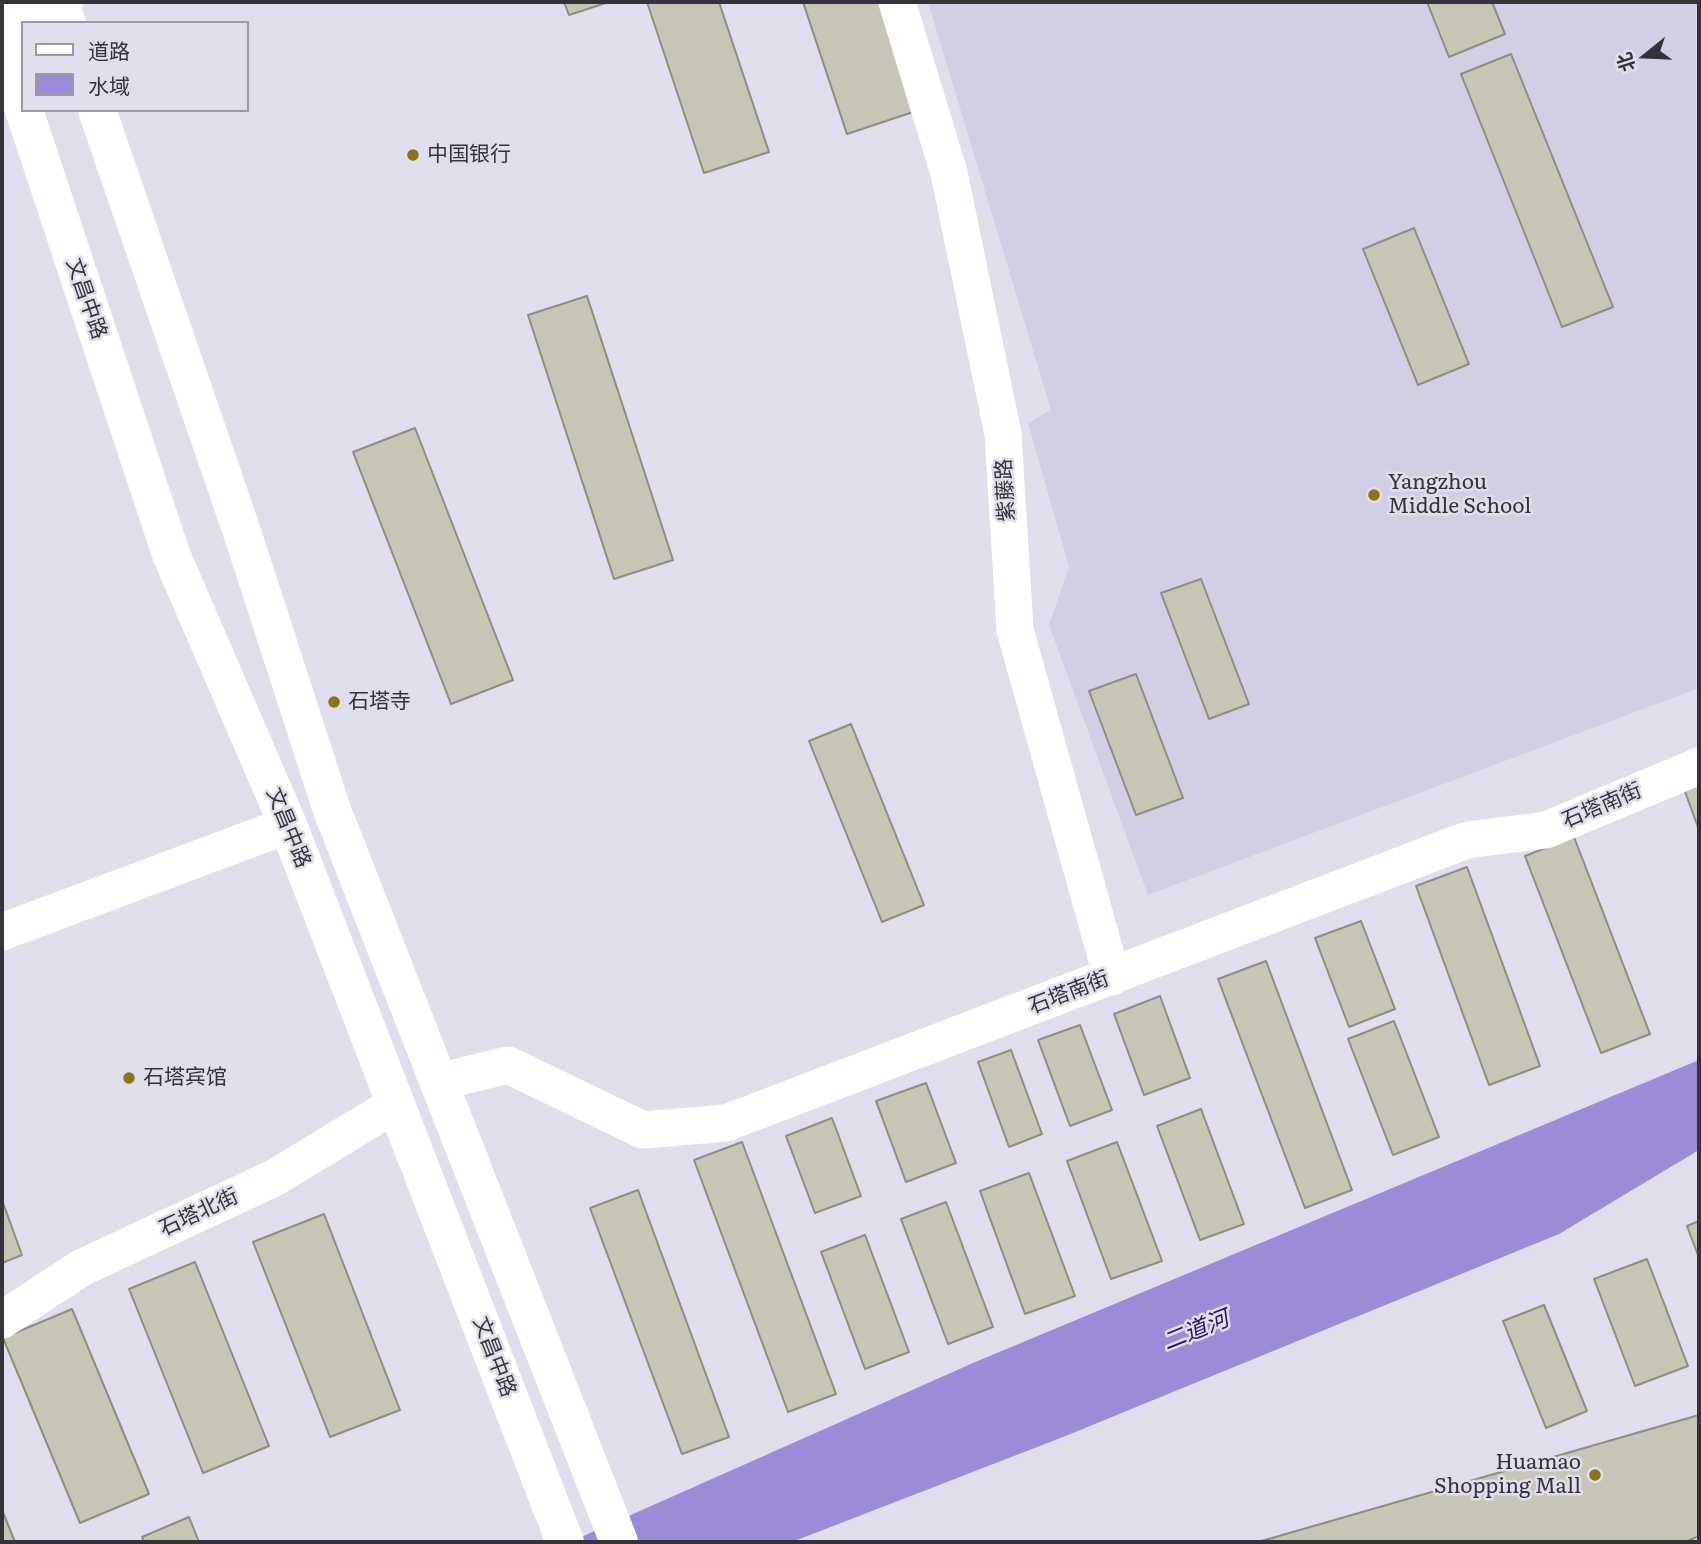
<!DOCTYPE html>
<html>
<head>
<meta charset="utf-8">
<style>
	body { margin:0 }
	#map { position:relative; width:1701px; height:1544px; overflow:hidden; background:#e0deed; font-family:Literata,"Noto Sans SC",serif }
	canvas { display:block }
	.frame { position:absolute; inset:0; border:4px solid #343339; pointer-events:none }
	.legend { position:absolute; left:21px; top:21px; width:228px; height:91px; box-sizing:border-box; background:#e0deed; border:2px solid #9b9aa5; margin:0; padding:9px 12px; list-style:none; font-size:21px; color:#343339 }
	.legend li { display:flex; align-items:center; gap:14px; height:35px }
	.legend b { width:35px; border:2px solid #9b9aa5 }
	.north { position:absolute; left:1610px; top:21px; width:70px; height:70px; -webkit-text-stroke:5px #e0deed; paint-order:stroke; rotate:252deg; font-size:19px; font-weight:700; line-height:28px; text-align:center; color:#343339 }
	.north::after { content:''; display:block; margin:auto; width:24px; height:32px; background:#343339; clip-path:polygon(50% 0,100% 100%,50% 72%,0 100%) }
</style>
</head>
<body>
<div id="map">
<canvas width="1701" height="1544"></canvas>
<div class="frame"></div>
<ul class="legend">
<li><b style="height:9px;background:#fff"></b>道路</li>
<li><b style="height:19px;background:#9c8cd8"></b>水域</li>
</ul>
<div class="north">北</div>
</div>
<script>
const ctx = document.querySelector('canvas').getContext('2d');
ctx.lineJoin = 'round';
function fillPath(path, color) {
  ctx.fillStyle = color;
  ctx.fill(path, 'evenodd');
}
function stroke(path, color, width, dash) {
  ctx.strokeStyle = color;
  ctx.lineWidth = width;
  ctx.lineCap = dash ? 'butt' : 'round';
  ctx.setLineDash(dash || []);
  ctx.stroke(path);
}
function drawText(font, color, halo, rows, align = 'center') {
  ctx.font = font + ' Literata,"Noto Sans SC",serif';
  ctx.lineWidth = 5;
  ctx.setLineDash([]);
  ctx.textBaseline = 'middle';
  ctx.strokeStyle = halo;
  ctx.fillStyle = color;
  for (const [text, x, y, turn = 0] of rows) {
    ctx.save();
    ctx.translate(x, y);
    ctx.rotate((+turn || 0) * Math.PI / 180);
    ctx.textAlign = isNaN(turn) ? turn : align;
    if (halo) ctx.strokeText(text, 0, 0);
    ctx.fillText(text, 0, 0);
    ctx.restore();
  }
}
const built = new Path2D(`
	M928,2h771v686l-551,207 -99,-270 20,-58 -41,-144 23,-13z`);
const water = new Path2D(`
	M1699,1060v90l-140,84 -496,203 -271,105h-222l403,-179z`);
const building = new Path2D(`
	M564,2h45l-40,13z
	M647,2h72l50,150 -65,21z
	M803,2h77l36,109 -69,23z
	M1427,2h65l13,32 -56,23z
	M1511,54l102,253 -51,20 -101,-253z
	M1414,228l55,136 -51,21 -55,-136z
	M587,296l86,264 -59,19 -86,-264z
	M415,428l98,252 -62,24 -98,-252z
	M1201,579l48,125 -40,15 -48,-126z
	M1136,674l47,124 -47,17 -47,-124z
	M851,724l73,181 -42,17 -73,-181z
	M1699,771v59l-19,-52z
	M1574,837l76,197 -49,19 -76,-197z
	M1467,867l73,199 -51,19 -73,-199z
	M1361,921l34,88 -46,18 -34,-89z
	M1266,961l86,229 -47,18 -87,-229z
	M1160,996l30,82 -46,17 -30,-81z
	M1394,1021l45,116 -46,18 -45,-116z
	M1080,1025l32,85 -42,16 -32,-86z
	M1011,1050l31,84 -33,13 -31,-85z
	M926,1083l30,80 -50,19 -30,-81z
	M1201,1109l43,115 -44,16 -43,-114z
	M832,1118l29,78 -46,17 -29,-77z
	M742,1142l94,252 -48,18 -94,-252z
	M1117,1142l45,119 -51,18 -44,-118z
	M1029,1173l46,123 -50,18 -45,-123z
	M638,1190l91,247 -47,17 -92,-246z
	M2,1200l20,55 -20,8z
	M946,1202l47,125 -45,17 -47,-125z
	M324,1214l76,196 -70,27 -77,-195z
	M1699,1221v37l-12,-32z
	M865,1235l44,117 -44,17 -44,-117z
	M1647,1259l41,107 -53,20 -41,-107z
	M195,1262l74,184 -66,27 -74,-184z
	M1544,1305l43,106 -41,17 -43,-107z
	M72,1309l77,185 -69,29 -77,-185z
	M1699,1415v121l-14,6h-427z
	M2,1510l13,32h-13z
	M189,1517l10,25h-55l-2,-5z`);
const street = new Path2D(`
	M897,2l52,171 54,261 12,196 97,347
	M2,932l286,-107
	M438,1082l70,-17 135,65 83,-7 741,-283 79,-10 153,-64
	M2,1320l79,-52 193,-90 122,-74`);
const secondary = new Path2D(`
	M2,23l62,-21`);
const primary = new Path2D(`
	M59,2l8,21
	M2,40l21,67
	M24,110l147,444 117,271 277,717
	M97,110l146,425 89,275 287,732`);
const markers = [
	[413,155,7,"#837518"],
	[1374,495,7,"#837518"],
	[334,702,7,"#837518"],
	[129,1078,7,"#837518"],
	[1595,1475,7,"#837518"]
];
const poiNames = [
	["中国银行",427,155],
	["Yangzhou",1388,483],
	["Middle School",1388,507],
	["石塔寺",348,702],
	["石塔宾馆",143,1078],
	["Huamao",1581,1463,"right"],
	["Shopping Mall",1581,1487,"right"]
];
const streetNames = [
	["文昌中路",86,299,71],
	["紫藤路",1006,490,-93],
	["石塔南街",1602,806,-23],
	["文昌中路",288,828,68],
	["石塔南街",1069,993,-21],
	["石塔北街",199,1213,-25],
	["文昌中路",494,1357,69]
];
const waterNames = [
	["二道河",1196,1331,-22]
];
fillPath(built, '#d2cfe5');
fillPath(water, '#9c8cd8');
fillPath(building, '#c7c5b6');
stroke(building, '#8e8d7f', 2);
stroke(street, '#fff', 37);
stroke(secondary, '#fff', 38);
stroke(primary, '#fff', 38);
for (const [x, y, r, color] of markers) {
  const dot = new Path2D();
  dot.arc(x, y, r, 0, 2 * Math.PI);
  ctx.fillStyle = color;
  ctx.fill(dot);
  stroke(dot, '#e0deed', 2.5);
}
drawText('21px', '#343339', '#e0deed', poiNames, 'left');
drawText('21px', '#343339', '#e0deed', streetNames);
drawText('italic 23px', '#310e68', '#e0deed', waterNames);
</script>
</body>
</html>
